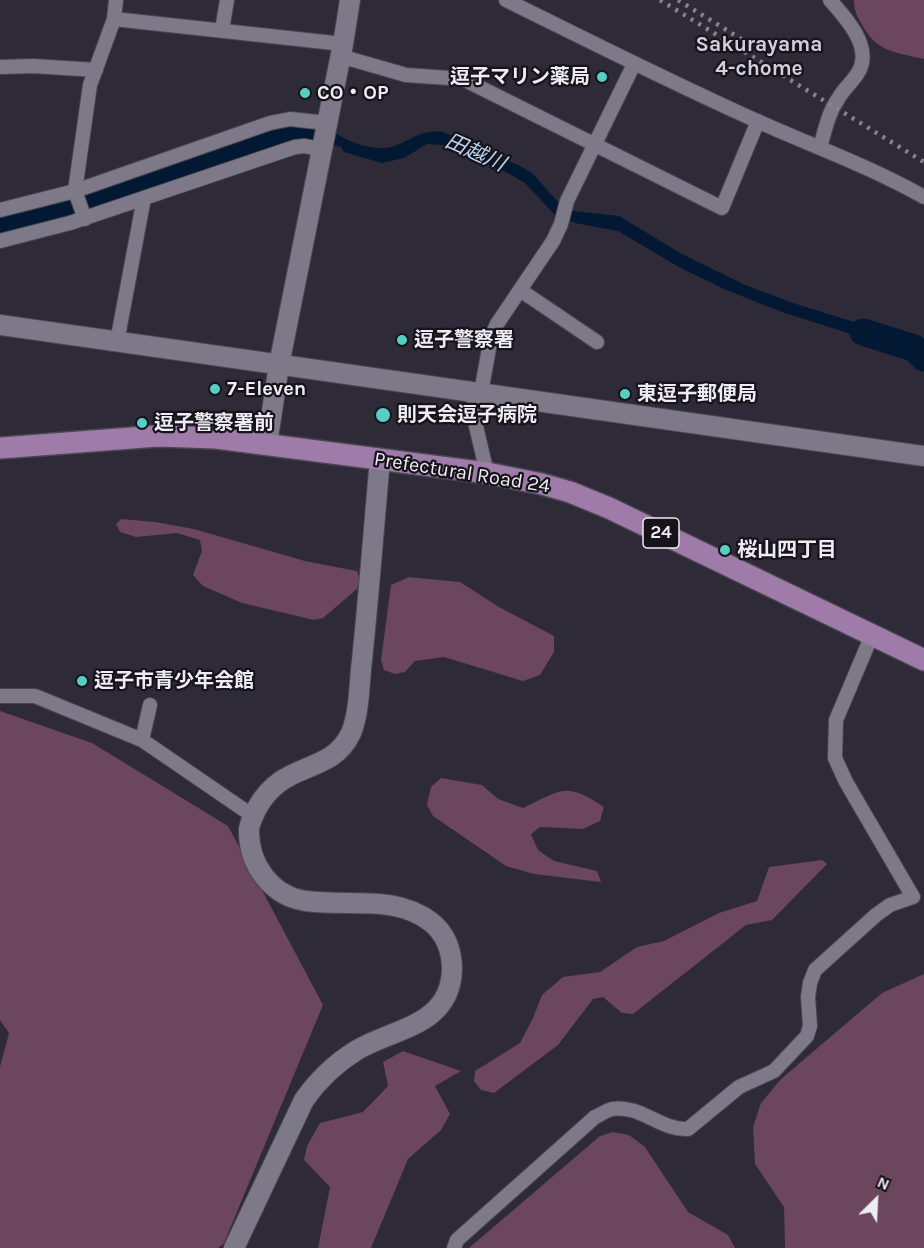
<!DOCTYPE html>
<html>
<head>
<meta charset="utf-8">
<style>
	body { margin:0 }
	#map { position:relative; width:924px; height:1248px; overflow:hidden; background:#2e2a37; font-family:Karla,sans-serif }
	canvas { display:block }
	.north { position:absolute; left:846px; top:1170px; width:60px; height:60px; -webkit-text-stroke:4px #16141a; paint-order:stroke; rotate:24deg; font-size:16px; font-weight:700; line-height:24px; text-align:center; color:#edebf3 }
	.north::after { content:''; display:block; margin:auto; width:21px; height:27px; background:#edebf3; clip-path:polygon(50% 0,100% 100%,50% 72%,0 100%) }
</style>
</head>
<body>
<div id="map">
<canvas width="924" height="1248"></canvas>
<div class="north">N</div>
</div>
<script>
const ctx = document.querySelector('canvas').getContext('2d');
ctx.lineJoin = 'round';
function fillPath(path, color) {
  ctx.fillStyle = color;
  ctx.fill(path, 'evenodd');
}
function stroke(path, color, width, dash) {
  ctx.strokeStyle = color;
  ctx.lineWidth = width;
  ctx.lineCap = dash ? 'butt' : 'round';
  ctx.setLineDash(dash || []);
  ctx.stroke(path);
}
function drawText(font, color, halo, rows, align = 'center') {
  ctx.font = font + ' Karla,"Noto Sans JP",sans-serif';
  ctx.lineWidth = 4.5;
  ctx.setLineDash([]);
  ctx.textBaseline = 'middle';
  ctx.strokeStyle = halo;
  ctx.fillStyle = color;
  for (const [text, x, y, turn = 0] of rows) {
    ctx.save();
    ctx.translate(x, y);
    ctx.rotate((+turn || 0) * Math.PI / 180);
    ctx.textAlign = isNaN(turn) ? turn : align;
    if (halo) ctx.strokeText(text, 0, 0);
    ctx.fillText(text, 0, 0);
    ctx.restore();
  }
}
const forest = new Path2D(`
	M854,0h70v59c-30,-7 -48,-7 -63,-36 -5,-9 -7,-14 -7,-23z
	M121,519l34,3 39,7 111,32 52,10 3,8 -3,10 -34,29 -9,2 -72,-17 -39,-17 -10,-11 9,-24 -2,-11 -23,-7 -41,4 -16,-5 -4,-8z
	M409,577l51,5 39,25 55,29v16l-14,23 -17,6 -79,-24 -29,4 -10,11 -10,2 -11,-4 -3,-10 10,-75z
	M0,711l92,32 136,83 95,179 -99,238 -6,5h-218v-181l9,-34 -9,-13z
	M441,778l41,7 16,14 25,9c39,-18 42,-27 81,-1l-4,14 -17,8 -43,-2 -9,7 7,16 16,11 43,10 4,11 -67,-8 -28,-8 -73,-50 -6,-11 4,-18z
	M822,860l5,4 -55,56 -26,5 -113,89 -11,-1 -19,-16 -10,2 -35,46 -64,48 -13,-3 -7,-9 1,-10 45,-28 13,-25 9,-23 21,-18 37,-5 37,-25 27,-6 55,-28 38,-12 12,-34z
	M924,974v274h-139l-1,-41 -29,-43 -2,-37 8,-24 20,-24 101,-86z
	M403,1051l58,20 -26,15 15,28 -9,16 -33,29 -37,89h-53l12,-61 -26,-27 3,-14 13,-23 43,-11 25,-26 -5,-24z
	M613,1132l16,3 16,12 43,65 40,23 7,13h-266l131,-112z`);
const water = new Path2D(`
	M292,125c12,1 41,6 50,12 9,5 23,10 35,11 29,2 36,-20 66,-16l77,34 12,7 25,28 16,10 46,5 61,37 65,32 48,18 109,34 -7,11 -113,-36 -58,-23 -45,-22 -61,-36 -43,-8 -20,-8 -30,-32 -17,-10 -65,-28 -16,-1 -23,14 -22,5 -38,-11 -3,-5 -26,-8 -16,1 -26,6 -199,70 -74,17v-17l22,-3 51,-14 203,-71z`);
const river = new Path2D(`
	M863,332l51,16 10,10`);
const street = new Path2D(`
	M506,0c83,41 166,83 251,121 56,25 114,46 167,76
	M114,19l229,25
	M222,30l5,-30
	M340,56l66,19 57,4 259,129 36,-87
	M0,67l33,-1 63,4
	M820,147c5,-16 8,-34 18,-48 6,-11 17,-19 22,-30 11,-24 -15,-52 -30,-69
	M0,210l75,-19 195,-68 20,-4 37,4
	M85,219l-10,-28 15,-106 24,-66 2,-19
	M0,241l70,-18 225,-76 9,-1 17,3
	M520,290l77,52
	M117,342l27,-144
	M473,392l2,30 12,51
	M481,393l10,-56 6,-13 56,-83 8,-17 6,-23 67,-137
	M0,696h35l107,44
	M150,705l-8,35 111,76
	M454,1248l3,-8 138,-123c5,-2 12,-7 17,-8 28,-5 50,22 76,20l51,-42 35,-16 33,-35 3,-10 -2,-29 2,-14 5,-13 61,-55 14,-10 23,-8 -67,-115 -11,-24 1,-38 36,-85`);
const secondary = new Path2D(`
	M0,325l924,131
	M267,444l12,-79 64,-321 7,-44
	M234,1248l70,-148c14,-20 32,-37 53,-50 37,-22 93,-24 95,-80 0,-19 -6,-36 -21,-48 -36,-28 -83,-15 -125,-21 -35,-5 -58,-37 -57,-72 1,-7 5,-15 8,-21 6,-11 14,-20 24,-27 25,-17 55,-16 70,-48 9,-22 8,-50 11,-73 7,-67 12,-134 18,-201`);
const primary = new Path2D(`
	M0,448l158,-12 58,2 271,35 55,11 28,8 39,16 315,152`);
const rail = new Path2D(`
	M660,0l264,162
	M678,0l76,47`);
const markers = [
	[602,77,6,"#57cec2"],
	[305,93,6,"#57cec2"],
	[402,340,6,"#57cec2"],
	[215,389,6,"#57cec2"],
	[625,394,6,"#57cec2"],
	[383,415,8,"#57cec2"],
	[142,423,6,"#57cec2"],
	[725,550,6,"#57cec2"],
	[82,681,6,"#57cec2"]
];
const shields = [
	[661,533,36]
];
const shieldNames = [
	["24",661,533]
];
const poiNames = [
	["逗子マリン薬局",590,77,"right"],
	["CO・OP",317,93],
	["逗子警察署",414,340],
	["7-Eleven",227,389],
	["東逗子郵便局",637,394],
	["則天会逗子病院",397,415],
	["逗子警察署前",154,423],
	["桜山四丁目",737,550],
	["逗子市青少年会館",94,681]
];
const streetNames = [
	["Prefectural Road 24",462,473,9]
];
const neighbourhoodNames = [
	["Sakurayama",759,45],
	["4-chome",759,69]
];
const waterNames = [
	["田越川",475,153,24]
];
fillPath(forest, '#6b465c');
fillPath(water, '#021833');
stroke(river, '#021833', 27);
stroke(street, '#4a4751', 16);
stroke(secondary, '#4a4751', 22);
stroke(primary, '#4a4751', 24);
stroke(street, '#7e7988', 14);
stroke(secondary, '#7e7988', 20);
stroke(primary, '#9f7ba9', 21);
stroke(rail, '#85828d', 4.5, [3, 6]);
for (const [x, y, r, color] of markers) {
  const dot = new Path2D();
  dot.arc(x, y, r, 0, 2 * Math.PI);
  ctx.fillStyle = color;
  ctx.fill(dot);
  stroke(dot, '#16141a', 2);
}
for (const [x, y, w] of shields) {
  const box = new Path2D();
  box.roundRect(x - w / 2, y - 15, w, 30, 4.5);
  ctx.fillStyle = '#16141a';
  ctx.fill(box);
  stroke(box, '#edebf3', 1.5);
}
drawText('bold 18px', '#edebf3', null, shieldNames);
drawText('bold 20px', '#edebf3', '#16141a', poiNames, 'left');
drawText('20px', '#edebf3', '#16141a', streetNames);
drawText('bold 21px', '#d3cede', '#16141a', neighbourhoodNames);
drawText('italic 21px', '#bad5f6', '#16141a', waterNames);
</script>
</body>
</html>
